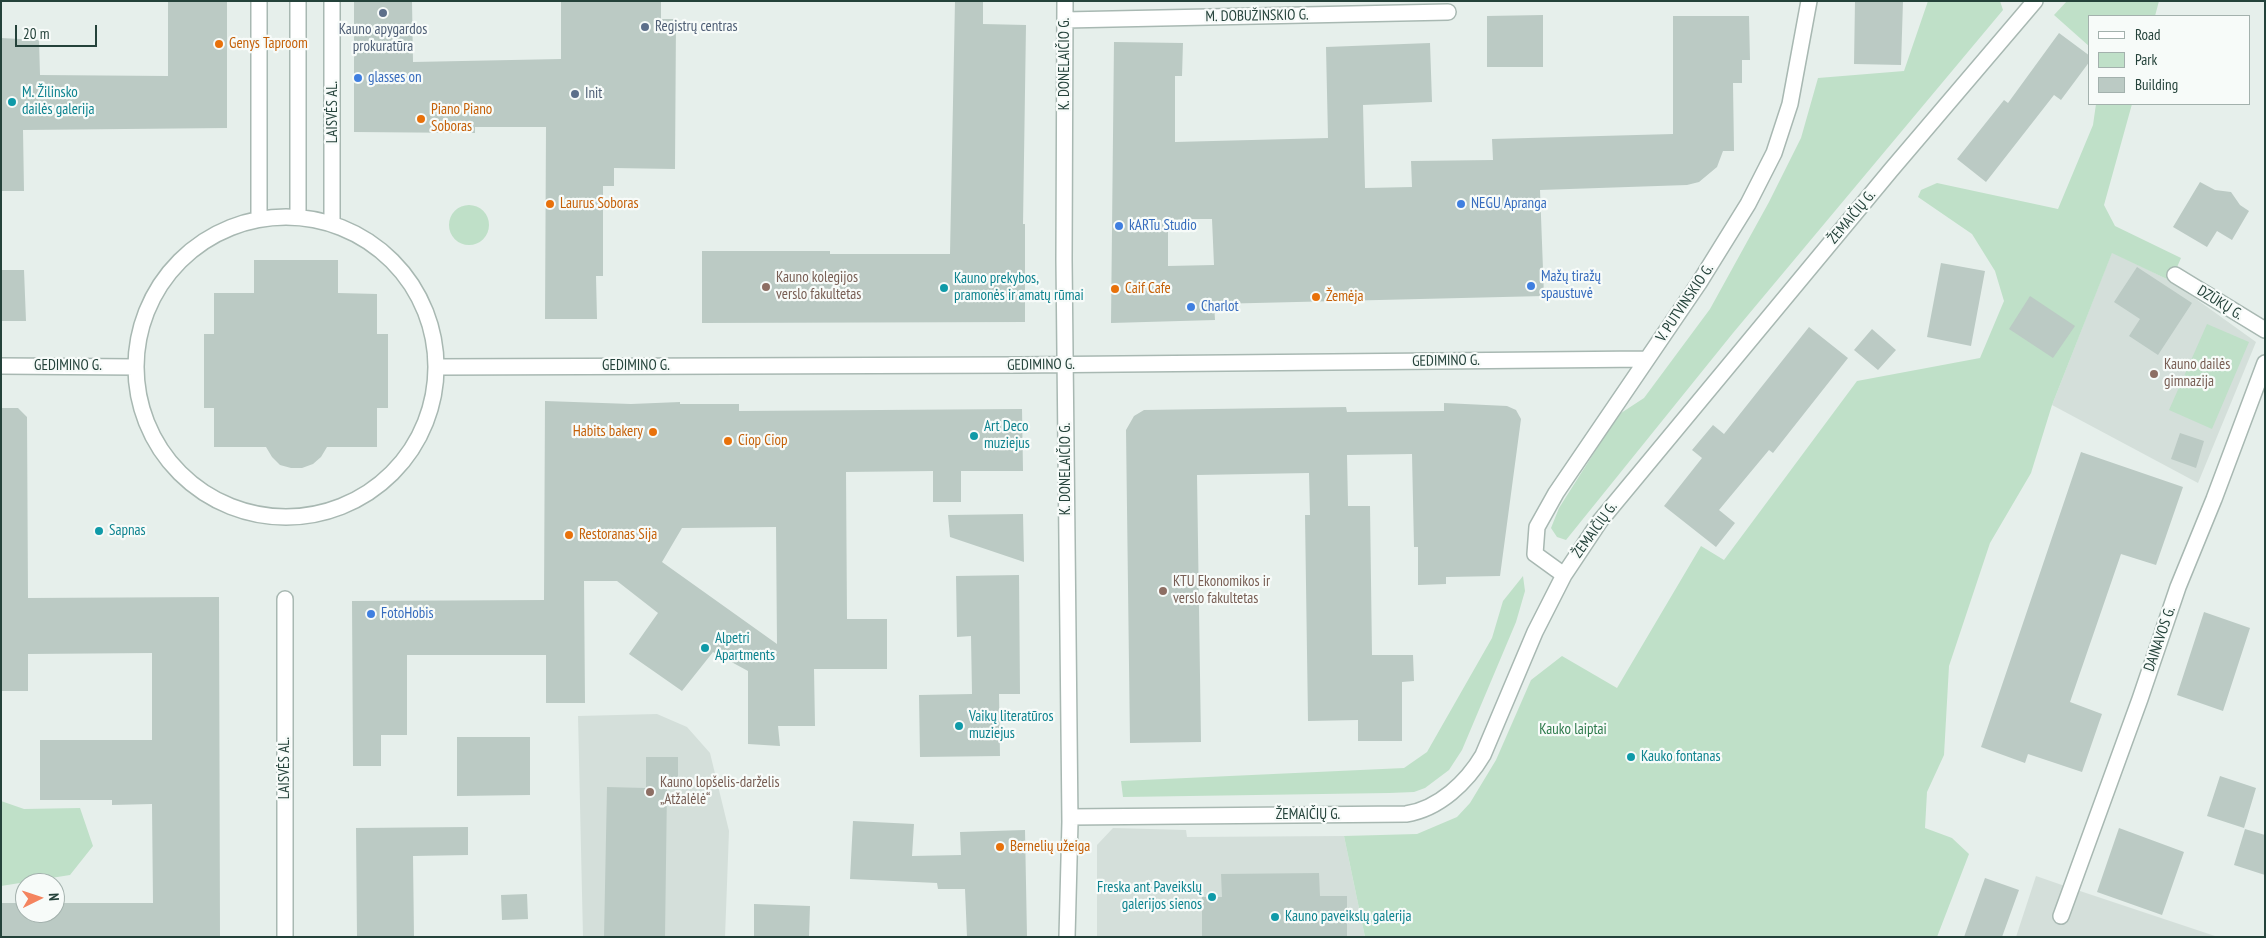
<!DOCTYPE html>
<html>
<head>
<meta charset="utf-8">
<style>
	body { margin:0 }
	#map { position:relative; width:2266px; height:938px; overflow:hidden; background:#e6efeb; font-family:"PT Sans Narrow",sans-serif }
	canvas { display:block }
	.frame { position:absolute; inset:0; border:2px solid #24423a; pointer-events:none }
	.legend { position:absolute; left:2088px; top:15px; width:162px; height:90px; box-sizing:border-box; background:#f7fbf9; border:1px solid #a3b1ad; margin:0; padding:6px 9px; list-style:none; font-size:15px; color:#24423a }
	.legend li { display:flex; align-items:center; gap:10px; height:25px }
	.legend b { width:25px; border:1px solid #a3b1ad }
	.north { position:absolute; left:15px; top:873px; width:50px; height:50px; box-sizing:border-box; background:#f7fbf9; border:1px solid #a3b1ad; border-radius:50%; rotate:86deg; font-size:14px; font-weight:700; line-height:20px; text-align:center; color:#24423a }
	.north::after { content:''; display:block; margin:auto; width:18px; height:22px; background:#f4845f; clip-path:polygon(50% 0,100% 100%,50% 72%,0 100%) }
	.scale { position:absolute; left:15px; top:25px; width:82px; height:22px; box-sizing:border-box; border:2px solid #24423a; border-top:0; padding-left:6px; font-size:15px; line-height:18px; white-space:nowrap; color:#24423a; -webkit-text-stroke:4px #f7fbf9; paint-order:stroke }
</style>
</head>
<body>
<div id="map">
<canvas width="2266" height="938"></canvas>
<div class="frame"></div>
<ul class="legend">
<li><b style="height:6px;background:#fff"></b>Road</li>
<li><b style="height:14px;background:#bfe0c8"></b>Park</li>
<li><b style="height:14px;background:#bbcac4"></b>Building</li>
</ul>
<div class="north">N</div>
<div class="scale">20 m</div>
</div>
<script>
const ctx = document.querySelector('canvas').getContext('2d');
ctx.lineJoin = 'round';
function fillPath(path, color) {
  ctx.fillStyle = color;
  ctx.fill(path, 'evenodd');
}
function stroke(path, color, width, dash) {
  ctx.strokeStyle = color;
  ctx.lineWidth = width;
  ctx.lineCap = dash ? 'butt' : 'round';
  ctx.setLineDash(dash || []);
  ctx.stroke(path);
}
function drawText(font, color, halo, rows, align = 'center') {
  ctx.font = font + ' "PT Sans Narrow",sans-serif';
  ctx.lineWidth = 4.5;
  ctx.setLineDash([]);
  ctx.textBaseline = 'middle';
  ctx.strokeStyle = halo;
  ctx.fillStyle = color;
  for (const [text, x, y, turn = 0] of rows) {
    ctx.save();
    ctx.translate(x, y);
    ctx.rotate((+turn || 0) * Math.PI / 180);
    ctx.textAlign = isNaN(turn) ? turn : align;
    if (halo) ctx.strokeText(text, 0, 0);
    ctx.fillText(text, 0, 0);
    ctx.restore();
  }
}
const built = new Path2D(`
	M2112,252l59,29 85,61 -58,141 -146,-78z
	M657,714l30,13 23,26 19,78 -4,106h-142l-5,-221z
	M1113,828l73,2 1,7 157,-1 21,101h-268v-92z
	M2036,876l23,8 159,53h-202z`);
const green = new Path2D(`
	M1928,1h72l3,9 -270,323 -167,207 -9,-3 -6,-9 8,-20 59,-93 26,-17 66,-89 59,-107 32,-64 17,-60 86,-7z
	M2067,1h92l-4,15h-65v31l-36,-32z
	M2096,104h36l-28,101 11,21 66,32 -10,23 -59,-28 -60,152 -21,68 -41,70 -41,123 -5,89 -17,37 -2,36 27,10 17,16 -32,83h-572l-21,-101 73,-2 40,-17 13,-14 26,-43 35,-80 31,-24 55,32 84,-142 23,14 133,-179 123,-23 24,-57 -9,-30 -23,-37 -54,-37 3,-7 16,-7 121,26 35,-84z
	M449 225a20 20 0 1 1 40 0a20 20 0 1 1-40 0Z
	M2207,324l42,18 -37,87 -43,-19z
	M1523,576l2,15 -9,31 -54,128 -13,20 -24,18 -11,4 -25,1 -266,4 -2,-16 283,-13 23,-16 65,-114 11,-37z
	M1,801l23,8 56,-1 13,38 -23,29 -69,11z`);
const building = new Path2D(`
	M168,1h59v127l-204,2 1,61h-23v-153l38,2 1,35 128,1z
	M354,1h58l1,61 148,-3v-58h100v18h15l-1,150 -61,-1v18h-11v90h-7l1,43h-52l1,-192h-71v6l-121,-1z
	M955,1h28v23l43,1 -3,199h2v98l-323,1v-72h128v3h120z
	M1855,1h48l-2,64 -47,-1z
	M1543,15v52h-56v-51z
	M1673,16h76l1,44h-8v23h-9l1,68h-11l-6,16 -18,15 -12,3 -147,5 4,106 -330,8 1,16 -104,3 3,-281 69,1 -1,33h-7v66l153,-4 -2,-91 104,-4 2,59 -69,3 2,83 47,-1 -1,-26 82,-1 -1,-21 181,-5zM1190,219h22l2,46 -46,1v-46z
	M2059,33l31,23v5l-29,39 -7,-5 -68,87 -29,-23 47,-59 4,3z
	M2200,182l15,8 16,2 9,13 9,6 -17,29 -15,-9 -10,16 -34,-20z
	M254,260h84v33l39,1v40h11v74h-11v39h-50l-6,10 -8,7 -11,4h-11l-11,-3 -8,-8 -6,-10h-52v-39h-10v-74h10v-41h40z
	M1941,263l44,8 -14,75 -44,-9z
	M2137,267l55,36 -34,52 -29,-19 11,-17 -26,-17z
	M1,270h23l2,51h-25z
	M2030,296l45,30 -22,32 -44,-29z
	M1809,327l39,31 -75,95 -4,-3 -50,60 16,13 -19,24 -52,-41 38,-48 -10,-8 21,-25 11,9z
	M1872,329l24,21 -18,20 -24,-20z
	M545,401l86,3 49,-2v2h59v7l283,-2 1,62h-62v31h-28v-31l-87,1 1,147h40v50h-73l1,57h-37l2,20 -32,-2v-73l-35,-19 -31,39 -53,-37 29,-41 -41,-32h-33l1,122h-39v-48h-139v80h-26v31h-28l-1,-165 192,-1zM776,527l1,117 -115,-82 20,-34z
	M1444,403l63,3 9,4 5,9 -21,157 -54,1v7l-28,1v-38h-4l-2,-93 -65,1 1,51h22l2,149h41l1,26 -12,1v59h-44v-21l-50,1 -3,-206h5l-1,-42 -112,2 4,267 -71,1 -4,-313 8,-14 10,-6 202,-3 1,5 97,-1z
	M1,408h17l9,9 1,181 191,-1 1,340h-219v-34h24v10h30v-10h98l-1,-99 -40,1v-5h-72v-60h112v-87l-124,1v37h-27z
	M2180,433l24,8 -8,27 -25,-9z
	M2081,452l102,35 -27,78 -35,-11 -51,148 32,12 -20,58 -54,-18 -3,9 -44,-16z
	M1023,514l1,48 -74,-25 -2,-22z
	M1019,575l1,119h-21l1,62 -80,1 -1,-62 53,-1 -1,-58 -14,1 -1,-61z
	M2204,612l46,16 -27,83 -46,-16z
	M457,737h73v58l-73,1z
	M646,757h32v32l-11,-1 -2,149h-61l3,-150 39,1z
	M2220,776l36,12 -12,40 -37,-12z
	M853,821l61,3 -2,32 49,-1 -1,-23 65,-2 2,107h-60l-2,-48h-27l-1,-6 -87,-4z
	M468,827v28l-55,1 1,81h-57l-1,-109z
	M2119,828l65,24 -22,63 -65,-23z
	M2245,829l20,6v40l-31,-10z
	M1319,873l1,23h27v41h-145v-40h20l-1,-23z
	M1985,878l34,12 -17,47h-38z
	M527,894l1,25 -26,1 -1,-25z
	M754,904l56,2 -1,31h-55z`);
const minor = new Path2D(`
	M259,1v218
	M298,1v216
	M332,1v223
	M1065,1l-1,259 6,562 -3,115
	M1065,20l383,-8
	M136 367a150 150 0 1 1 300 0a150 150 0 1 1-300 0Z
	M2175,275l90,55
	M1,366l135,1
	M436,367l582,-2 628,-6
	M1564,575l-29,-21 2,-27 19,-34 143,-210 49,-79 26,-51 16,-49 19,-103
	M285,599v338
	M1070,817l336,-3c33,-5 61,-32 77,-59l52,-123 29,-57 36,-54 291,-351 144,-169
	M2061,916l79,-217 38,-112 36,-88 51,-136`);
const markers = [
	[383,13,5,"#5c6f8a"],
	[645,27,5,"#5c6f8a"],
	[219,44,5,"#e8710a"],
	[358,78,5,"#3f7fe0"],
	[575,94,5,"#5c6f8a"],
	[12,102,5,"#0f9aa8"],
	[421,119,5,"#e8710a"],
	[550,204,5,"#e8710a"],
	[1461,204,5,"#3f7fe0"],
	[1119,226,5,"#3f7fe0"],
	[1531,286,5,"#3f7fe0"],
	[766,287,5,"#8d6e63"],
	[944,288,5,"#0f9aa8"],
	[1115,289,5,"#e8710a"],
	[1316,297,5,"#e8710a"],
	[1191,307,5,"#3f7fe0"],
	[2154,374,5,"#8d6e63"],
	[653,432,5,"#e8710a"],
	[974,436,5,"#0f9aa8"],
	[728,441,5,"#e8710a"],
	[99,531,5,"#0f9aa8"],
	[569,535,5,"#e8710a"],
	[1163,591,5,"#8d6e63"],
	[371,614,5,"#3f7fe0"],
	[705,648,5,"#0f9aa8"],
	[959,726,5,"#0f9aa8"],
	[1631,757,5,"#0f9aa8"],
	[650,792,5,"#8d6e63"],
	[1000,847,5,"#e8710a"],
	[1212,897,5,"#0f9aa8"],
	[1275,917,5,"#0f9aa8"]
];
const streetNames = [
	["M. DOBUŽINSKIO G.",1257,16,-1],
	["K. DONELAIČIO G.",1065,64,-90],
	["LAISVĖS AL.",333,112,-90],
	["ŽEMAIČIŲ G.",1852,217,-50],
	["V. PUTVINSKIO G.",1685,303,-56],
	["DZŪKŲ G.",2220,303,32],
	["GEDIMINO G.",1446,361,-1],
	["GEDIMINO G.",1041,365,-1],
	["GEDIMINO G.",68,366],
	["GEDIMINO G.",636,366],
	["K. DONELAIČIO G.",1066,469,-90],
	["ŽEMAIČIŲ G.",1595,530,-54],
	["DAINAVOS G.",2160,639,-71],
	["LAISVĖS AL.",285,768,-90],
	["ŽEMAIČIŲ G.",1308,815]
];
const serviceNames = [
	["Registrų centras",655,27],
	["Kauno apygardos",383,30,"center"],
	["prokuratūra",383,47,"center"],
	["Init",585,94]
];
const foodNames = [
	["Genys Taproom",229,44],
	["Piano Piano",431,110],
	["Soboras",431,127],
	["Laurus Soboras",560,204],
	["Caif Cafe",1125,289],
	["Žemėja",1326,297],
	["Habits bakery",643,432,"right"],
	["Ciop Ciop",738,441],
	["Restoranas Sija",579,535],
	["Bernelių užeiga",1010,847]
];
const shopNames = [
	["glasses on",368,78],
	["NEGU Apranga",1471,204],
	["kARTu Studio",1129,226],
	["Mažų tiražų",1541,277],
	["spaustuvė",1541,294],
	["Charlot",1201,307],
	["FotoHobis",381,614]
];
const cultureNames = [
	["M. Žilinsko",22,93],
	["dailės galerija",22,110],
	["Kauno prekybos,",954,279],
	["pramonės ir amatų rūmai",954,296],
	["Art Deco",984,427],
	["muziejus",984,444],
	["Sapnas",109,531],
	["Alpetri",715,639],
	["Apartments",715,656],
	["Vaikų literatūros",969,717],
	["muziejus",969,734],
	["Kauko fontanas",1641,757],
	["Freska ant Paveikslų",1202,888,"right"],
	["galerijos sienos",1202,905,"right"],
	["Kauno paveikslų galerija",1285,917]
];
const educationNames = [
	["Kauno kolegijos",776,278],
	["verslo fakultetas",776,295],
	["Kauno dailės",2164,365],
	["gimnazija",2164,382],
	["KTU Ekonomikos ir",1173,582],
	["verslo fakultetas",1173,599],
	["Kauno lopšelis-darželis",660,783],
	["„Atžalėlė“",660,800]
];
const parkNames = [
	["Kauko laiptai",1573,730]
];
fillPath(built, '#d4dfda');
fillPath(green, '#bfe0c8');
fillPath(building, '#bbcac4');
stroke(minor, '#a8b8b2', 18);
stroke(minor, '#fff', 15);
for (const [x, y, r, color] of markers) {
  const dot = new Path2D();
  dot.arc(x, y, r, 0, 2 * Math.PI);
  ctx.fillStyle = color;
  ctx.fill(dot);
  stroke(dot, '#f7fbf9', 2);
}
drawText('15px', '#24423a', '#f7fbf9', streetNames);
drawText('15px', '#4e5e75', '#f7fbf9', serviceNames, 'left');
drawText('15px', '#c56008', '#f7fbf9', foodNames, 'left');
drawText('15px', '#366cbe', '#f7fbf9', shopNames, 'left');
drawText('15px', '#0d838f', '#f7fbf9', cultureNames, 'left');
drawText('15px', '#785e54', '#f7fbf9', educationNames, 'left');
drawText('15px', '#2d7a4b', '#f7fbf9', parkNames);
</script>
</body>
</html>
